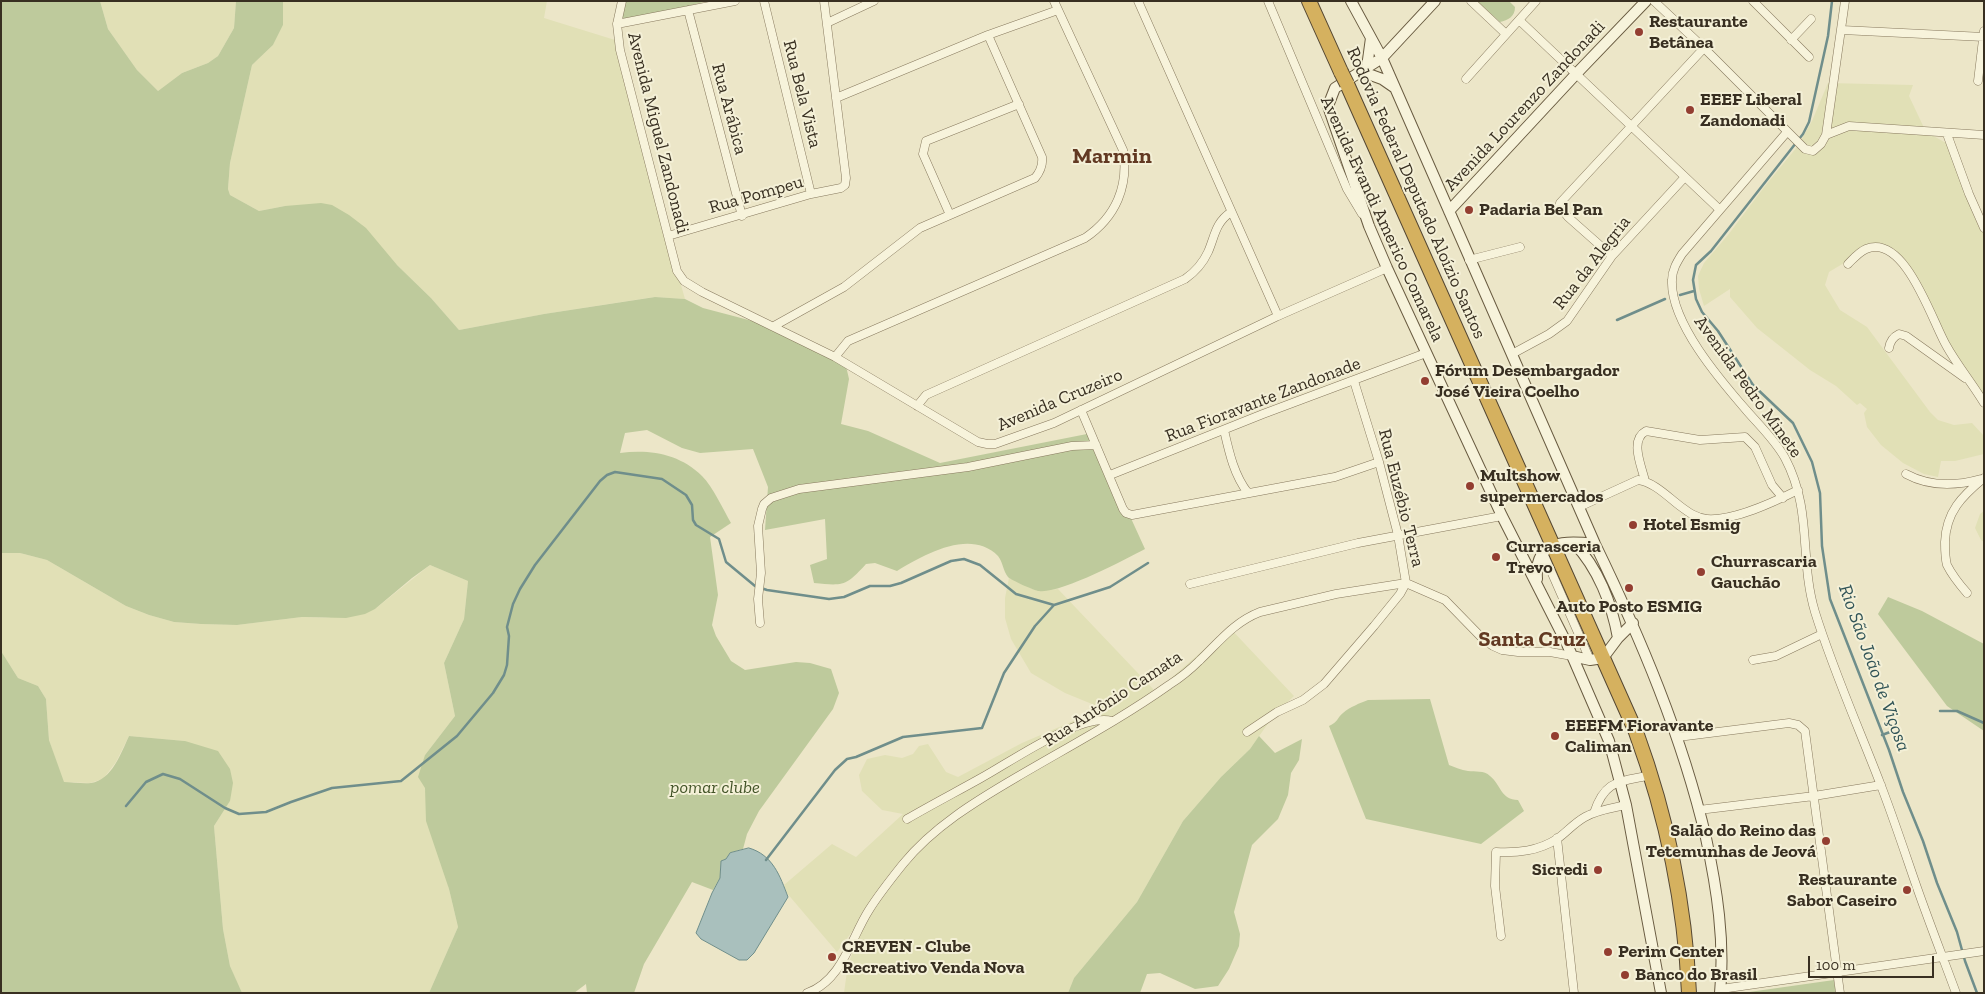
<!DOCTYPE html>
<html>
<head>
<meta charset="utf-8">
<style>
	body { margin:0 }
	#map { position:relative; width:1985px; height:994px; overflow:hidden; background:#ece6c8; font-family:"Zilla Slab",serif }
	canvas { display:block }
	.frame { position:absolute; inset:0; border:2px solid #382f21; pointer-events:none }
	.scale { position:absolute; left:1808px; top:956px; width:126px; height:22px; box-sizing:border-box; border:2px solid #382f21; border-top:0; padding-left:6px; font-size:15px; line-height:18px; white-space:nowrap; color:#382f21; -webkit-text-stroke:4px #f4f0d7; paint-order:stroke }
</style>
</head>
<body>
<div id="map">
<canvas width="1985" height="994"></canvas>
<div class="frame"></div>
<div class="scale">100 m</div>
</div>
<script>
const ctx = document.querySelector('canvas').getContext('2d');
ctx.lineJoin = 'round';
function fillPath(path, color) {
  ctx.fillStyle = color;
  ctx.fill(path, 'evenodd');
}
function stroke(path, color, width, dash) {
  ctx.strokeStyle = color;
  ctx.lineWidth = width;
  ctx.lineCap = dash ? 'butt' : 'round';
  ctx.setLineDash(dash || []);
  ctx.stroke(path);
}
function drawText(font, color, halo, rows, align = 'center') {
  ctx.font = font + ' "Zilla Slab",serif';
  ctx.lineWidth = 4;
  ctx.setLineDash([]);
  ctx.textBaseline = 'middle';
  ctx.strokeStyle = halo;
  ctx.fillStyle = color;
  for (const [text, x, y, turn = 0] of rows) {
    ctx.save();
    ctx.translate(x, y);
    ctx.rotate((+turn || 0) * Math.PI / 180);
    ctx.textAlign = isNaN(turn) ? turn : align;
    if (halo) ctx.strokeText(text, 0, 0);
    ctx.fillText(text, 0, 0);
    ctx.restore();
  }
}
const farmland = new Path2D(`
	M100,1h136l-2,27 -16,28 -10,7 -26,10 -24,18 -21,-21 -29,-41z
	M283,1h264l-3,17 71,22 3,2 16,79 51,178 -31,-2 -110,17 -85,16 -28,-32 -34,-33 -112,-59 -26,5 -29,-16 -2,-6 2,-26 22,-98 21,-20 10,-20z
	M1828,83l85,2 -4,11 17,36 22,12 36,79v177l-44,-67 -26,-60 -20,-20 -20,-4 -25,11 -20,12 -4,13 15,25 27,17 63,85 8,8 16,5 18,-2 12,13v18l-29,7h-14l-3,16 -14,-3 -21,-11 -22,-18 -14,-18 -3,-14 3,-4 -7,-6 -3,2 -21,-19 -26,-16 -53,-42 -27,-31v-8l-26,17 -5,-17 -1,-13 6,-13 24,-28 37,-49 32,-39 15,-26z
	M1984,511v31l-3,-2 -6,-12 5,-14z
	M1,553h19l27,7 79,46 23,9 25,7 27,2 36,1 65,-8 24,1 49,-9 55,-44 38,16 -4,38 -20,44 11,53 -30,39v33l33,139 -29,66h-188l-11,-27 -7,-37 -9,-103 16,-25 -45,-60 -56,-5 -13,26 -13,17 -13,4 -27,-1 -14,-42 -3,-41 -8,-13 -20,-8 -17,-27z
	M1009,578l29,13 20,-2 96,101 15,-10 55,-48 4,-6 66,70 -20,19 -24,34 -29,28 -38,44 -46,81 -63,76 -6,15h-224l4,-29 11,-27 -2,-12 -20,27 -51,-60 -2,-7 48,-41 24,13 47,-43 -21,-4 -20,-19 -3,-16 8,-16 18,-4 17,3 11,-4 6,-8 9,-2 18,28 12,5 64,-34 77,-33 -7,-6 -27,-11 -34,-20 -20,-34 -6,-21v-20z`);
const green = new Path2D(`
	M1,1h99l8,28 29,41 21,21 24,-18 26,-10 10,-7 16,-28 2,-27h47v24l-10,20 -21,20 -22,98 -2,26 2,6 29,16 26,-5 36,-3 11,2 17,10 17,13 31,37 34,33 28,32 85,-16 111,-17 30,2 18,9 57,15 86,43 3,13 -8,45 27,7 72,32 152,-30 53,116c-21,11 -85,45 -106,42 -4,0 -28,-11 -31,-14 -5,-6 -5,-15 -10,-21 -28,-28 -74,-1 -101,15l-22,-8 -9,1c-20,22 -22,22 -52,19l-4,-18 17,-6 -2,-40 -60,11 3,-43 -15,-38 -53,4 -18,-5 -35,-18 -22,3 -5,20c30,-4 60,1 82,23 11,11 21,33 29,47l-21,14 8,58 -6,30 4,11 15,25 14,9 51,-8 14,1 21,6 8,24 -6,16 -74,102 -12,23 -4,15 -13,4 -4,6 -5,2 -1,17 -7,12 -21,-8 -48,82 -10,29h-47l-1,-9 -12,9h-145l29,-66 -9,-38 -23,-68 -1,-33 -7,-11 7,-22 30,-39 -11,-53 20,-44 4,-38 -38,-16 -18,13 -37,31 -10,5 -19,4 -44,-1 -65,8 -36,-1 -27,-2 -25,-7 -23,-9 -79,-46 -27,-7h-19z
	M623,1h85l-90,22z
	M1477,1h32l6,6c0,10 -7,13 -15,15z
	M1888,597l34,14 62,33v87l-37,-25 -69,-92z
	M1,651l17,27 20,8 8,13 3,41 15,42c8,0 19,2 27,1 21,-3 30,-30 38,-47l56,5 33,10 12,18 3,14 -3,18 -16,25 9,103 7,37 12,27h-241z
	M1430,699l19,66c6,2 12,5 19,6 7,1 16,-1 22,5 11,9 11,24 28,24l6,11 -43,33 -115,-25 -37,-93c9,-4 8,-8 14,-13 7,-6 17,-10 25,-13z
	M1259,736l16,17 27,-14 -3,21 -8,13 -3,22 -10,24 -26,26 -18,67 6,22 -1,12 -10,23 -11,17 -23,3 -35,-16 -13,1 -7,19h-72l6,-15 63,-76 46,-81 38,-44 29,-28z
	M1834,980l2,13h-94z`);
const water = new Path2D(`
	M749,848c24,7 31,28 39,49l-34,56 -7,7h-8l-38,-21 -5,-6 16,-40 8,-15 1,-17 5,-2 4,-6z`);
const stream = new Path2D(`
	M1832,1l-4,35 -19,86 -6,12 -92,117 -15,14 -3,15 3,19 6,13 16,19 35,54 40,38 19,39 8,31 2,53 8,53 59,151 14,42 20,49 14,42 20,49 8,29 12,32
	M1680,295l14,-4
	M1617,320l48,-21
	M1940,711h17l27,12
	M1882,735l8,-3
	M126,806l20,-24 17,-8 17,5 45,29 14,6 27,-2 25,-10 41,-14 69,-7 56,-45 36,-43 11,-18 3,-10 2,-29 -2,-9 6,-23 7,-15 15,-24 65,-84 7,-6 8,-3 47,7 24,16 6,10 1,15 3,5 23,14 7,23 29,24 12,4 62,9 15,-2 26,-11h20l11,-3 50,-22 13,-2 16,6 36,29 38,11
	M766,860l69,-90 12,-11 9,-2 47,-20 79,-9 22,-55 31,-47 19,-21 56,-18 38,-24`);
const street = new Path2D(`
	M622,1l-5,23 3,26 57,221 7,10 18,11 133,65 143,85 9,2h8l59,-21 224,-107 109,-48
	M764,1l47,193
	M1138,1l140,315
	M1268,1l79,188 15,25
	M1471,1l35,33
	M1654,1l50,47 101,101 8,2 8,-7 5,-9 23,-9 135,9
	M1753,1l56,56
	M688,10l54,206
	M1519,20l200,189
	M827,23l47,-22
	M617,24l118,-23
	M1842,30l142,7
	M1791,40l20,-21
	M1466,79l70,-78
	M1978,81l6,-50
	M836,98l152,-63 70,-25
	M1787,132l-105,122c-5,8 -10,16 -10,26 -2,42 48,100 75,131 13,15 28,29 38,47 28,53 14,101 30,154 18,58 43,114 65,171 12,31 23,64 34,96 13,38 28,76 42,114
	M1947,134l22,60 15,34
	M1826,135l19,-134
	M950,215l-27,-61 3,-13 93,-37
	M668,236l143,-42 30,-6 4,-3 1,-7 -22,-177
	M1612,256l-44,-39 -8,-10v-4l144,-155
	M1469,260l51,-13
	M1848,264c6,-6 11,-12 18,-15 39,-16 66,72 80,96 11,20 26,38 38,58
	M774,326l70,-39 76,-59 115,-50c5,-6 8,-13 7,-21l-54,-122
	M1889,348c1,-7 4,-11 10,-14l7,2 59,42
	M1512,354l37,-20 18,-13 45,-65 73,-79
	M835,357l13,-16 237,-103c31,-21 44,-52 38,-88l-69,-149
	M917,406l9,-11 259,-116c10,-7 18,-16 23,-27 7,-16 7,-29 23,-40
	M1081,410l42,99 3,4 6,2 203,-38 44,-15
	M1224,430c5,22 10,45 24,63
	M1906,474c24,13 50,12 75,5
	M1110,475l153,-61 163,-61
	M1645,481c-3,-14 -16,-41 1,-50l54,9 45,-3 10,10 17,38 11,13
	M1579,507l59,-27c16,2 30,17 42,26 8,6 16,12 27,13 27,2 67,-17 91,-29
	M1543,553l47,107
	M1190,584l168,-41 144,-27
	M1967,593c-7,-8 -15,-18 -20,-28 -2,-7 -2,-16 -2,-23 1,-30 17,-46 39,-64
	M760,623l-2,-24 3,-26 -3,-47 4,-17 2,-5 7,-6 28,-9 169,-22 104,-21 24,-1
	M1753,660l23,-4 46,-22
	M1247,732l30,-20 26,-12 21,-16 50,-58 26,-32 6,-11 -8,-48 -19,-73 -25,-81
	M1678,737l111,-14 9,2 7,6 35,262
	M1699,810l115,-14 67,-11
	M1594,813c11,-34 26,-31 57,-38
	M907,819c24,-14 49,-27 74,-41 28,-15 100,-66 131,-57
	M1557,838l17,155
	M1501,936l-6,-50 1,-34c22,1 42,-1 61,-13 10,-7 17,-16 28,-22 12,-7 28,-9 41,-12
	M1721,989l263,-38
	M807,993c35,-12 44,-55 62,-83 10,-16 22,-31 34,-46 30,-37 73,-63 114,-87 51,-30 104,-58 152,-92 11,-7 21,-15 30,-24 20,-19 35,-39 61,-49l76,-18 70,-11 39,17 39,40 9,6 9,4 16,2h32l22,4`);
const secondary = new Path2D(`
	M1351,1l31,57 213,486c46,95 87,192 111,294 11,51 19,103 14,155
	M1435,1l-53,57 -47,30 -7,18 41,120 18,42 115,248 65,128 42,97 17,64 35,188
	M1367,67l4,-29
	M1360,71l22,8 13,9
	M1449,211l128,-138 69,-72
	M1574,543c24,25 38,61 44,95
	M1537,579c-3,-40 29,-38 58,-35
	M1572,656l18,4 13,-2 15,-20 15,-15`);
const highway = new Path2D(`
	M1309,1l32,71
	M1347,84l289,648c31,85 49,170 53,261`);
const highwayBridge = new Path2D(`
	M1341,72l6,12`);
const markers = [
	[1639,32,5,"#933e31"],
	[1690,110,5,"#933e31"],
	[1469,210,5,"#933e31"],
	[1425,381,5,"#933e31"],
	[1470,486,5,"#933e31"],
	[1633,525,5,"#933e31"],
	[1496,557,5,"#933e31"],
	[1701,572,5,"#933e31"],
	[1629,588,5,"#933e31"],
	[1555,736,5,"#933e31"],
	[1826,841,5,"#933e31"],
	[1598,870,5,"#933e31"],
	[1907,890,5,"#933e31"],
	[1608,952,5,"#933e31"],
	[832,957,5,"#933e31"],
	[1625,975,5,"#933e31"]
];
const poiNames = [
	["Restaurante",1649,22],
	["Betânea",1649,43],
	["EEEF Liberal",1700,100],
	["Zandonadi",1700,121],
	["Padaria Bel Pan",1479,210],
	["Fórum Desembargador",1435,371],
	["José Vieira Coelho",1435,392],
	["Multshow",1480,476],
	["supermercados",1480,497],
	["Hotel Esmig",1643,525],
	["Currasceria",1506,547],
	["Trevo",1506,568],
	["Churrascaria",1711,562],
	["Gauchão",1711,583],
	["Auto Posto ESMIG",1629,607,"center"],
	["EEEFM Fioravante",1565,726],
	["Caliman",1565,747],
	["Salão do Reino das",1816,831,"right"],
	["Tetemunhas de Jeová",1816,852,"right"],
	["Sicredi",1588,870,"right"],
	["Restaurante",1897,880,"right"],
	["Sabor Caseiro",1897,901,"right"],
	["CREVEN - Clube",842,947],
	["Recreativo Venda Nova",842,968],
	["Perim Center",1618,952],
	["Banco do Brasil",1635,975]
];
const streetNames = [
	["Rua Bela Vista",802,94,76],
	["Avenida Lourenzo Zandonadi",1525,106,-47],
	["Rua Arábica",729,109,75],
	["Avenida Miguel Zandonadi",658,133,76],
	["Rodovia Federal Deputado Aloízio Santos",1416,193,66],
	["Rua Pompeu",756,195,-16],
	["Avenida Evandi Americo Comarela",1382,219,65],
	["Rua da Alegria",1592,263,-52],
	["Avenida Pedro Minete",1748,387,54],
	["Avenida Cruzeiro",1060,400,-23],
	["Rua Fioravante Zandonade",1263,400,-21],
	["Rua Euzébio Terra",1401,498,76],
	["Rua Antônio Camata",1113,699,-33]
];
const parkNames = [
	["pomar clube",715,788]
];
const waterNames = [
	["Rio São João de Viçosa",1874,668,70]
];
const districtNames = [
	["Marmin",1112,157],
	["Santa Cruz",1532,640]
];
fillPath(farmland, '#e1e0b6');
fillPath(green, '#beca9c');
fillPath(water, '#a9c0bd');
stroke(water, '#6f8e8b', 1);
stroke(stream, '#6f8e8b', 2.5);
stroke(street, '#87795e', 9);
stroke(secondary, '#695b41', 12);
stroke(highway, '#554732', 16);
stroke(street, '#f7f3db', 8);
stroke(secondary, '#f7f3db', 10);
stroke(highway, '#d5b15f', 14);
stroke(highwayBridge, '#554732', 16, []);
stroke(highwayBridge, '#d5b15f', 14);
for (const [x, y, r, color] of markers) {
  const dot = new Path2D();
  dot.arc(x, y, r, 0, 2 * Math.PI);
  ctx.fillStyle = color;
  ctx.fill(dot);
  stroke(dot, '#f4f0d7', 2);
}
drawText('bold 18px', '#382f21', '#f4f0d7', poiNames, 'left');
drawText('18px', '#382f21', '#f4f0d7', streetNames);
drawText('italic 18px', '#435428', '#f4f0d7', parkNames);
drawText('italic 19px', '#315457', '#f4f0d7', waterNames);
drawText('bold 22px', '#623922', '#f4f0d7', districtNames);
</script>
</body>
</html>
